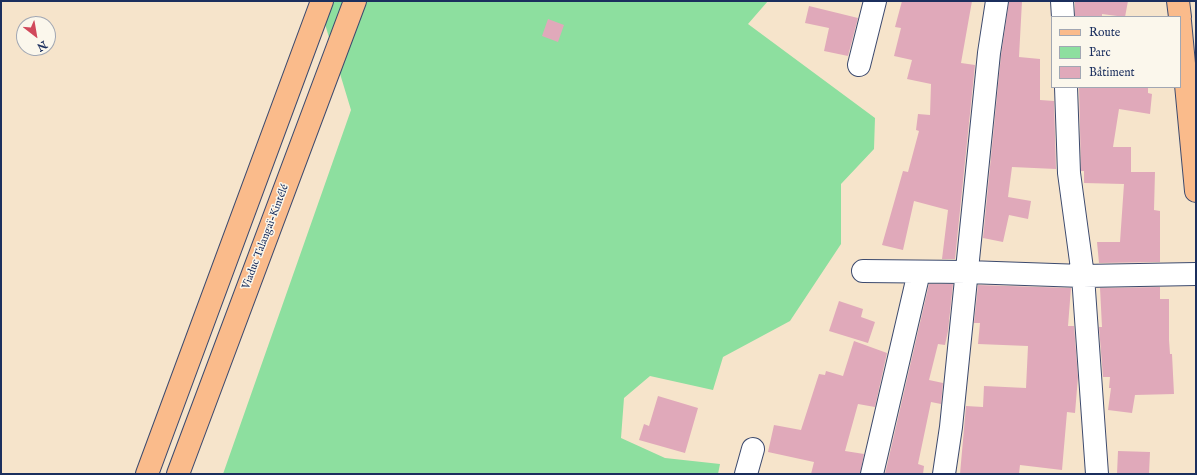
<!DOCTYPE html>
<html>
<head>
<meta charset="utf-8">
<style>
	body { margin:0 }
	#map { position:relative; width:1197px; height:475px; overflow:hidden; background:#f6e4cb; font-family:"IM FELL English",serif }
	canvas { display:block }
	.frame { position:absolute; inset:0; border:2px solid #1b2f5e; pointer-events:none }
	.legend { position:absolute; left:1051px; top:16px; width:130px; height:72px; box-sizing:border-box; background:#fbf7ec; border:1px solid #a1a7b3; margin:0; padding:5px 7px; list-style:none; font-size:12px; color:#1b2f5e }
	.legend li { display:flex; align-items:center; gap:8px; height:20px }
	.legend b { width:20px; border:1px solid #a1a7b3 }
	.north { position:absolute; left:16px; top:16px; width:40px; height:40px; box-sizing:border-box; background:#fbf7ec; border:1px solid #a1a7b3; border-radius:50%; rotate:149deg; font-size:11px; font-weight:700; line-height:16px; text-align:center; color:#1b2f5e }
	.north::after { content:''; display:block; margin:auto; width:14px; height:18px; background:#d1495b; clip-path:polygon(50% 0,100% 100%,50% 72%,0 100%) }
</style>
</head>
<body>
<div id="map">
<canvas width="1197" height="475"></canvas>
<div class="frame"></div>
<ul class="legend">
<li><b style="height:5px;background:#fabb8b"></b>Route</li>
<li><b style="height:11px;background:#8ddf9f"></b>Parc</li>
<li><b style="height:11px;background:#e0a9ba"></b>Bâtiment</li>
</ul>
<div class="north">N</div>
</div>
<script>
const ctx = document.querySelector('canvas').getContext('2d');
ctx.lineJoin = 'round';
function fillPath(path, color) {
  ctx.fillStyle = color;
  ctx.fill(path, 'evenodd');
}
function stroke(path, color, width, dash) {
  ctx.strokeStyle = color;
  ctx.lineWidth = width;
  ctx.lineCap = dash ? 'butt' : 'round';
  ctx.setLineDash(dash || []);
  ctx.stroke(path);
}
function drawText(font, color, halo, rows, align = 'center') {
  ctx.font = font + ' "IM FELL English",serif';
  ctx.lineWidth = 3;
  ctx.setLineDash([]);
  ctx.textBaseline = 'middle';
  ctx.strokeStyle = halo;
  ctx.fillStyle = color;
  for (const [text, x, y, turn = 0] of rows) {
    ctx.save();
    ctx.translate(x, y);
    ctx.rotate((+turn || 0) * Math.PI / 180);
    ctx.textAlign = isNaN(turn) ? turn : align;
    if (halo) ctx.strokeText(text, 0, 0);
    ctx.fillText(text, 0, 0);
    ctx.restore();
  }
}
const green = new Path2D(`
	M318,1h450l-20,23 127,94 -1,31 -33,35v60l-51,77 -67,36 -10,33 -63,-14 -26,22 -3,40 44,20 55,6 -2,10h-495l128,-364z`);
const building = new Path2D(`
	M902,1h70l-11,62 14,2 -20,194h-13l6,-49 -34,-9 -11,49 -21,-5 21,-74 5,1 11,-41 -3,-1 2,-16 12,1 1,-31 -24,-5 5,-19 -18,-4 7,-28 -6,-1z
	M1009,1h13l-3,56 21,2v41l14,1 2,68 -44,-2 -4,30 23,4 -3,18 -19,-4 -6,27 -20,-4 18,-183z
	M1075,1h53l-3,16 -23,-3v3h-27z
	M809,6l49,12 -10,38 -24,-5 5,-23 -24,-5z
	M548,19l16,6 -6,17 -16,-6z
	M1079,87l69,1v5l4,1 -2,20 -31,-5 -6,38h18v25h24l-1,38 6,1v51l-61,1 -2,-21h23l4,-58 -40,-1v-12h-3z
	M929,284h24l-5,47 -3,14 -7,-1 -9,36 14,3 -2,21 -10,-2 -13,62 6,2 -1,8h-38z
	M978,285l93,3 -3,38h6l4,51 -3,36 -8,-1 -5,58 -42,-5 -1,9h-59l6,-68 17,1 1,-21 42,2 2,-42 -50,-2 2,-21h-6z
	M1160,287v12h9v41l1,14h2l2,40 -39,1 -3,18 -24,-3 3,-22h-2l1,-11h-7l-4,-50h3l-2,-39z
	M839,301l24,8 -2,8 14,5 -7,21 -39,-12z
	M854,341l33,12 -12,54 -17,-3 -13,47 19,3 -4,20h-49l3,-12 -46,-10 6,-27 27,5 18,-56 6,1 1,-4 17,5z
	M658,396l40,12 -13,45 -46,-13 5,-16 5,2z
	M1118,451l32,1 -1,22h-32z`);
const minor = new Path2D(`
	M1062,1l1,16
	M859,65l16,-64
	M1066,87l3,86 14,103 14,198
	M863,271l104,1 116,4 113,-2
	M746,474l7,-25
	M872,474l47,-202
	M944,474l7,-47 38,-374 8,-52`);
const major = new Path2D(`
	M1178,1l2,16
	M1180,21l16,170`);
const highway = new Path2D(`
	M147,474l175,-473
	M178,474l177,-473`);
const streetNames = [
	["Viaduc Talangaï-Kintélé",266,237,-69]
];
fillPath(green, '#8ddf9f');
fillPath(building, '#e0a9ba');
stroke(minor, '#3c4a6e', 24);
stroke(major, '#3c4a6e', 24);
stroke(highway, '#3c4a6e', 24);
stroke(minor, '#fff', 22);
stroke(major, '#fabb8b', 22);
stroke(highway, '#fabb8b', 22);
drawText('11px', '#1b2f5e', '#fbf7ec', streetNames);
</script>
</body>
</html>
